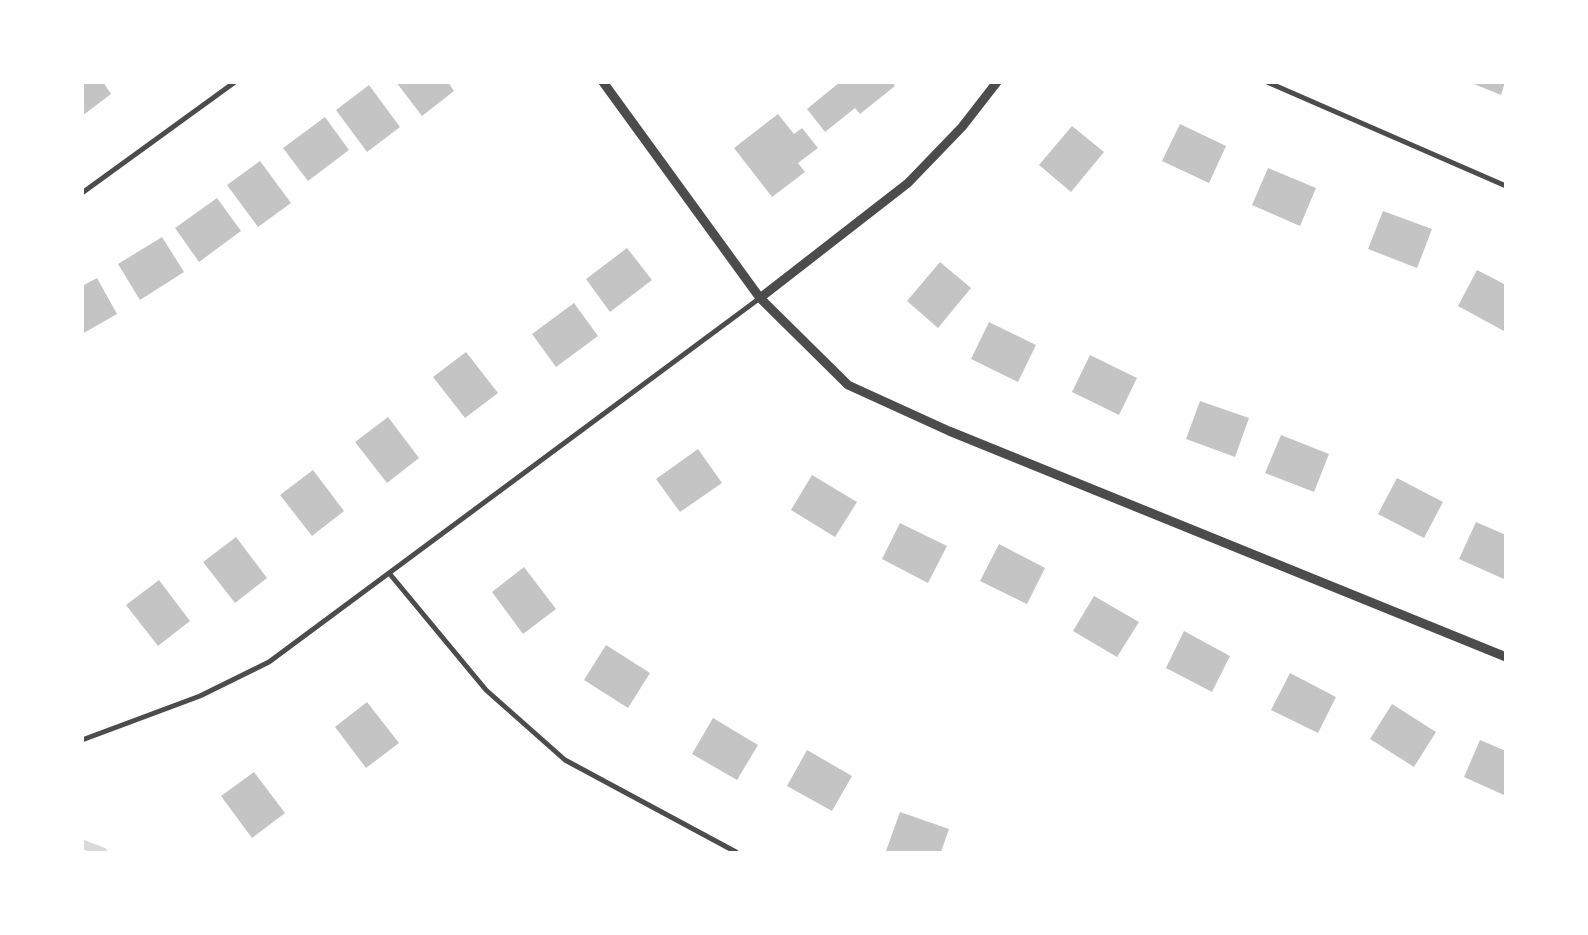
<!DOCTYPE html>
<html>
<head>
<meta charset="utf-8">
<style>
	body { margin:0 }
	#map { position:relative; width:1588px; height:935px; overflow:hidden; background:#fff; font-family:"PT Serif",serif }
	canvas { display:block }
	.frame { position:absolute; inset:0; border:84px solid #fff; pointer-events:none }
</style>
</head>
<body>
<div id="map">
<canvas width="1588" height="935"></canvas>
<div class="frame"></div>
</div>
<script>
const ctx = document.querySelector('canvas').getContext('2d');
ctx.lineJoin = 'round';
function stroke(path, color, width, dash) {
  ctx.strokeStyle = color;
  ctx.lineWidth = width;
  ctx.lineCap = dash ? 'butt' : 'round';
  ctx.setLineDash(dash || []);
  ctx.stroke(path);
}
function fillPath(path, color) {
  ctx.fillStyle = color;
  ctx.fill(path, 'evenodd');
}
const stream = new Path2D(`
	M82,844l21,8`);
const building = new Path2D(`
	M82,82h21l8,12 -29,22z
	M396,82h52l6,9 -32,25z
	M840,82h52l3,4 -35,28 -5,-6 -30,24 -18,-23z
	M1469,82h36l-4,13z
	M369,85l31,42 -33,25 -31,-42z
	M778,114l16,20 8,-6 16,20 -20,15 7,9 -33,25 -38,-49z
	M325,117l24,33 -41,31 -25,-33z
	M1180,124l46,22 -17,37 -47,-22z
	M1072,126l32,26 -33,40 -32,-27z
	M260,161l31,42 -33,24 -31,-42z
	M1268,168l48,20 -16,38 -48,-21z
	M217,198l24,33 -42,31 -24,-34z
	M1383,211l49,18 -15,39 -49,-19z
	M162,237l22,35 -44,28 -22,-36z
	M627,248l25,32 -42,32 -24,-33z
	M940,262l31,26 -33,40 -31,-27z
	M1477,270l29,15 -2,46 -46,-25z
	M97,278l20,36 -35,20v-48z
	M574,303l24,33 -42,31 -24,-33z
	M989,322l47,23 -18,37 -47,-23z
	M466,352l32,41 -33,25 -32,-41z
	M1090,355l47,23 -18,37 -47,-23z
	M1200,401l49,17 -14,39 -49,-18z
	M388,417l31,41 -32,25 -32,-41z
	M1281,435l48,19 -15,38 -49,-19z
	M698,449l24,34 -42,29 -24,-33z
	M313,470l31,41 -32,25 -32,-41z
	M812,475l45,27 -22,35 -44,-27z
	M1397,478l46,24 -19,36 -46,-24z
	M1476,522l30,13v45l-47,-21z
	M900,523l47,23 -19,37 -46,-24z
	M236,537l31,41 -32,25 -32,-41z
	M999,544l46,24 -18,36 -47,-23z
	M524,567l32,42 -33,25 -31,-42z
	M159,580l31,41 -32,25 -32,-41z
	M1094,596l45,26 -22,35 -44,-26z
	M1184,631l46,25 -18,36 -46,-24z
	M606,645l44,28 -22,35 -44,-28z
	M1290,673l46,24 -18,36 -47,-23z
	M367,702l32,41 -33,25 -31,-41z
	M1392,704l44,28 -22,35 -44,-28z
	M713,718l45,27 -21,35 -45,-26z
	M1480,740l26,11v45l-42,-19z
	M807,750l45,26 -20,35 -45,-25z
	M254,772l31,41 -33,25 -31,-42z
	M900,812l49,17 -8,23 -55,-1z`);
const minor = new Path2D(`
	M1267,82l239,104
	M82,193l153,-111
	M389,573l97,117 79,70 171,92
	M82,740l118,-44 69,-34 491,-364`);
const tertiary = new Path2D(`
	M603,82l157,216 88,87 101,46 557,226
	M760,298l148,-115 54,-56 35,-45`);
stroke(stream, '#d9d9d9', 9);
fillPath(building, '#c4c4c4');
stroke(minor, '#4c4c4c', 5);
stroke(tertiary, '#4c4c4c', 9);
</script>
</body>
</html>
